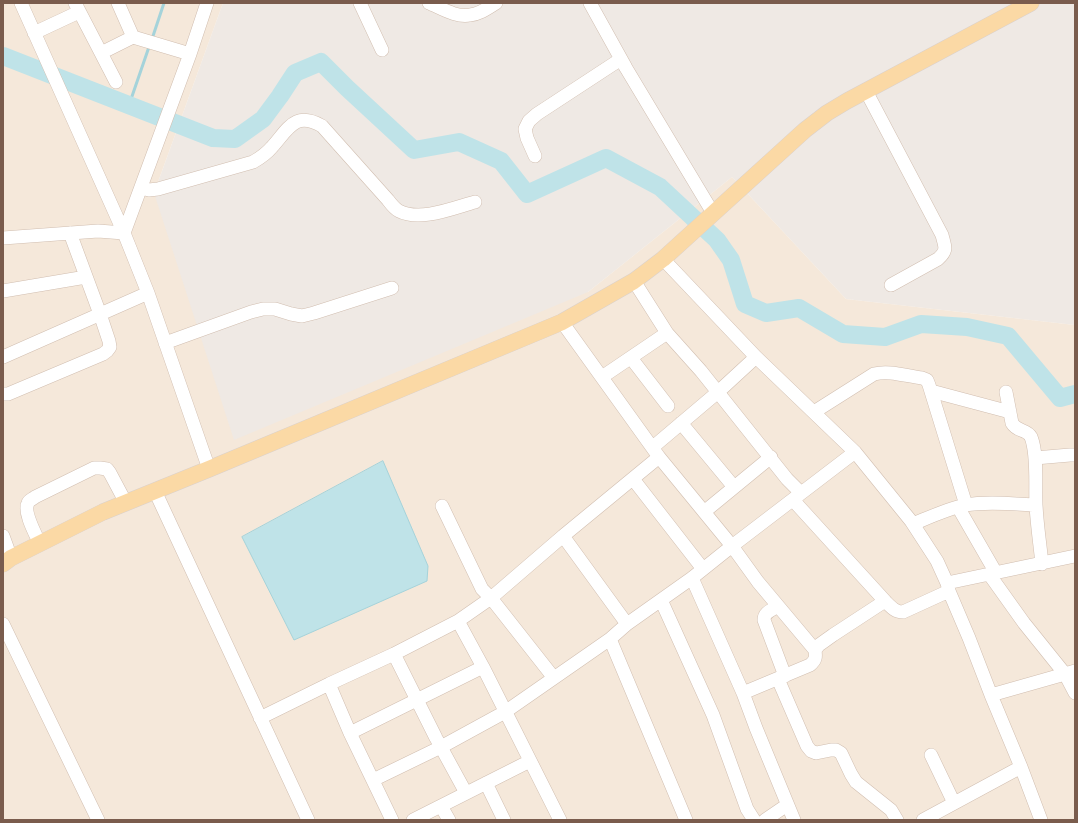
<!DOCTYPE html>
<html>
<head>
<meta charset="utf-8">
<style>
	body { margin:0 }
	#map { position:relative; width:1078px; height:823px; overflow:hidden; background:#fdf6ec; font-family:Signika,sans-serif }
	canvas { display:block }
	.frame { position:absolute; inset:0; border:4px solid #7a5c4d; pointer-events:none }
</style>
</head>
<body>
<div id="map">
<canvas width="1078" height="823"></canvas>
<div class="frame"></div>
</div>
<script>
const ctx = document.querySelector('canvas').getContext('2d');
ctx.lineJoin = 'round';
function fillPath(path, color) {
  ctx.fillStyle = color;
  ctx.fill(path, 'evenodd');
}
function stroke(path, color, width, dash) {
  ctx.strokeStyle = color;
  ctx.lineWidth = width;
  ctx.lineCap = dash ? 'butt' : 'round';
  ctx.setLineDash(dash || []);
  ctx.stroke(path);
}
const residential = new Path2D(`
	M3,3h220l-69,190 434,99 144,-115 114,122 229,26v495h-1072z`);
const industrial = new Path2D(`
	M223,3h852v322l-229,-26 -114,-122 -144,115 -354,148 -80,-247z`);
const water = new Path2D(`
	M383,461l45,105 -1,15 -133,59 -52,-103z`);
const stream = new Path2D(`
	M152,39l12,-36
	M129,105l21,-61`);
const river = new Path2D(`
	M3,56l210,82 22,1 28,-20 17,-23 15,-23 26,-11 26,26 67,62 45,-8 42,19 26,33 79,-36 54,29 57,53 14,20 14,44 21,9 33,-5 44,26 42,3 36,-13 46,3 41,9 52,62 15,-4`);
const minor = new Path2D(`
	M21,3l103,230 24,60 61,176
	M75,3l26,50 32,-16 -15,-34
	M360,3l22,47
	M429,3c12,5 28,15 41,12 10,-1 18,-7 26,-12
	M590,3l36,65 87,145
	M34,33l45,-21
	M133,37l57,17
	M101,53l15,29
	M866,91l76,144c3,12 6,15 -4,24l-47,26
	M535,156l-8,-18 -2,-9 4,-8 8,-7 84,-55
	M141,188l8,2 9,-1 95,-27c7,-4 14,-9 19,-15 17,-19 23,-36 50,-21l66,74c3,4 7,9 11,11 21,11 54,-3 76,-9
	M3,238l95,-7 26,2 66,-179 17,-51
	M663,259l93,98 99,95 56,69 26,40 10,22 2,8 20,47 22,57 30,72 20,53
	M634,281l33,52 34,38 86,108 14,14
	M3,291l83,-14
	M562,322l97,135 73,89 26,36 57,68
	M165,343l86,-31 12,-3h12l16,5 11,2 12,-3 78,-25
	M3,357l145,-64
	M631,358l37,48
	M602,377l65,-44
	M931,391l79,21
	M1006,392l6,31c5,9 15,6 19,14 7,17 4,50 5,68 1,20 4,39 6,59
	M3,394h5l95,-40 4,-3 3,-4 -1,-6 -9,-27 -30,-81
	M814,412l60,-38c15,-4 32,2 48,4l5,2 2,5 37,120
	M681,423l53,64
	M653,447l65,-55 38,-35
	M1035,458l35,-3h5
	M633,479l70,90
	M155,491l153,329
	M442,506l40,83 9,9 63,80
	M958,507l38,66
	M704,512l67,-55
	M913,524c17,-7 34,-15 52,-19 23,-4 48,-1 71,0
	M3,536l8,22
	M563,536l64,88
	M40,544c-4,-9 -17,-32 -12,-41 1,-3 5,-4 7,-6l59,-29h6l7,1 3,4 16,30
	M989,574l35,49 41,51 10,19
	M692,578l51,115 13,35 38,92
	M947,583l128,-27
	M661,600l52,115 34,94 7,11
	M885,601c6,6 10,11 18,11l46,-21
	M778,606c-6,4 -14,6 -14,14l21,56
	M458,621l25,46 77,153
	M3,624l95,196
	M610,639l76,181
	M394,654l42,84 30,55
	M778,679l29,67 4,5 5,2 15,-3h5l5,3 10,21 5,8 35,28 6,10
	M329,684l21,49 42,87
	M743,693l67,-28c6,-5 6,-8 5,-15l4,-5 14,-10 52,-34 -92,-101
	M991,695l74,-21 10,-3
	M260,718l69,-34 65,-30 64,-33 33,-23 72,-62 96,-79
	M350,733l133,-66
	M931,755l23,48
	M373,780l68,-33 64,-35 105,-73 17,-15 65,-46 40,-32 123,-94
	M486,783l18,37
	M441,806l8,14
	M413,820l117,-59
	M765,820l22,-15
	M923,820l98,-53`);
const major = new Path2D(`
	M3,564l8,-6 92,-46 106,-43 353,-147 72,-41 29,-22 142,-129 22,-17 20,-12 184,-98`);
fillPath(residential, '#f5e8da');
fillPath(industrial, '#efe9e4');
fillPath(water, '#bfe3e8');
stroke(water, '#a5d3da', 1);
stroke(stream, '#a5d3da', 3);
stroke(river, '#bfe3e8', 18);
stroke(minor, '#d1beb0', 14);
stroke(major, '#dad1cd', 17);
stroke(minor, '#fff', 13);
stroke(major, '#fbd9a5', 16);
</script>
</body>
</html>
